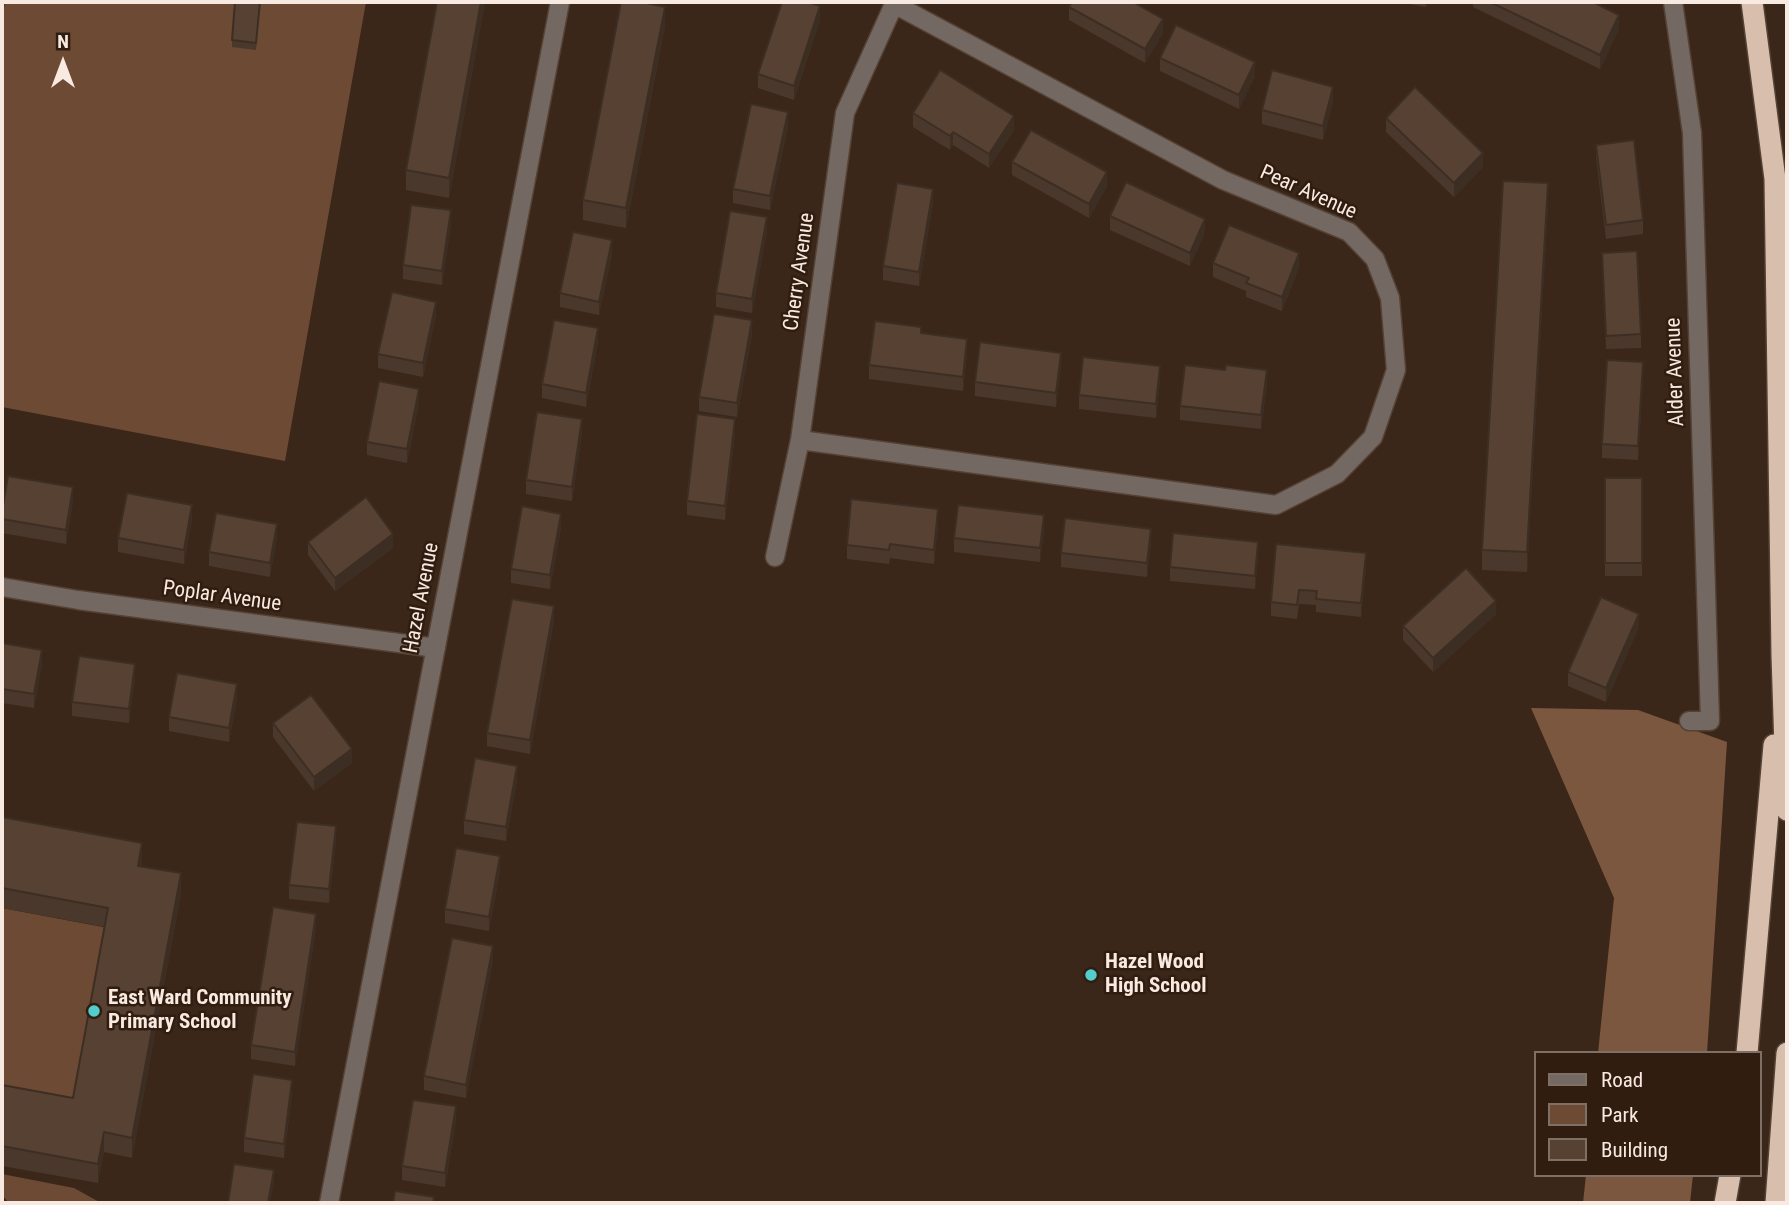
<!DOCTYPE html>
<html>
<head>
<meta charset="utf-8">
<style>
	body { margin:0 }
	#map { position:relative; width:1789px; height:1205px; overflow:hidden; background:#3b2719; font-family:"Roboto Condensed",sans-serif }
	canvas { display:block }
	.frame { position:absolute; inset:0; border:4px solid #f8eae1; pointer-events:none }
	.legend { position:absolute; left:1534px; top:1051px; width:228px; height:126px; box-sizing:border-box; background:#301d10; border:2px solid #806f64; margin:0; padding:9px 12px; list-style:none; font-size:21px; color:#f8eae1 }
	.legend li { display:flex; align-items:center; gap:14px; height:35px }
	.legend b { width:35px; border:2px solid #806f64 }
	.north { position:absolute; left:28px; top:28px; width:70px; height:70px; -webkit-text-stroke:5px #301d10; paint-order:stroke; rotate:0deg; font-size:19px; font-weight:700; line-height:28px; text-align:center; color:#f8eae1 }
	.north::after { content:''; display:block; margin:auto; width:24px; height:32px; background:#f8eae1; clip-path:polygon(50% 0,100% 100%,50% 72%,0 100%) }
</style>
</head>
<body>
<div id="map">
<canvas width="1789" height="1205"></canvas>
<div class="frame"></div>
<ul class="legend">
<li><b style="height:9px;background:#746962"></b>Road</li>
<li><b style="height:19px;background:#6c4a34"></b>Park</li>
<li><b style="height:19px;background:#574133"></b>Building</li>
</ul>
<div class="north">N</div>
</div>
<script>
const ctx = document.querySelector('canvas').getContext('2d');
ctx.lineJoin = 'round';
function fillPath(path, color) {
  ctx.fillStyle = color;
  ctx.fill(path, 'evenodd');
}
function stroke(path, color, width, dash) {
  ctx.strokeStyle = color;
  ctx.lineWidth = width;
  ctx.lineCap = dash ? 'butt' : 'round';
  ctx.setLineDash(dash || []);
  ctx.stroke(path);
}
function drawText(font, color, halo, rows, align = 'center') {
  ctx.font = font + ' "Roboto Condensed",sans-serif';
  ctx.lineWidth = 5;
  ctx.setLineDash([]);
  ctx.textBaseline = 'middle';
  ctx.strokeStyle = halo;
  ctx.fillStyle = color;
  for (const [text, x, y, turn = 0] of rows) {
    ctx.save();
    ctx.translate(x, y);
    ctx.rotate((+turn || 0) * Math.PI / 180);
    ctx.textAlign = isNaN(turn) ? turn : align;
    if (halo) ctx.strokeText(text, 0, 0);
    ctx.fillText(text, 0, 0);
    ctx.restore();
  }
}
const green = new Path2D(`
	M5,2h361l-81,459 -283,-54v-386z
	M2,908l106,20 -35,190 -71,-13z
	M2,1174l72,14 27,15h-92l-7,-8z`);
const forest = new Path2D(`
	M1531,708l107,2 89,32 -20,311h-109l16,-155z
	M1586,1175h107l-3,28h-107z`);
const minor = new Path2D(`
	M1673,2l19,131 18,588h-21
	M800,440l476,65 61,-31 36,-37 23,-67 -6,-72 -15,-39 -26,-27 -126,-52 -329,-176
	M775,557l25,-117 45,-327 50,-111
	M2,587l76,13 358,48
	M329,1203l231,-1201`);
const highway = new Path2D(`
	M1752,2l23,177 7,476 5,155
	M1747,1053l27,-308
	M1725,1203l5,-28
	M1776,1203l11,-150`);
const wall = new Path2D(`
	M260,2l-4,48 -24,-3v-7z
	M437,2h48l-36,196 -43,-8v-20z
	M1398,2h29l-1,5z
	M1473,2h120l26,27 -19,40 -127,-62z
	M1069,7l94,26 -18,30 -76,-43z
	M820,20l-26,80 -36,-12v-14z
	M665,26l-39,202 -43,-8v-20z
	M1160,58l95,18 -16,33 -79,-38z
	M1333,101l-10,39 -61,-16v-14z
	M913,113l101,17 -25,38 -36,-23 -3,5 -37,-23z
	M1386,118l97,49 -29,30 -68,-65z
	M788,126l-18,84 -37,-7v-14z
	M1596,145l47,75v14l-37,5 -10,-81z
	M1012,162l95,24 -18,32 -77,-43z
	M933,203l-14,83 -36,-6v-14z
	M1548,203l-21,369 -45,-2v-20z
	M1110,216l95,16 -15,34 -80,-36z
	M451,224l-9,61 -39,-6v-14z
	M767,231l-15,82 -36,-6v-14z
	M1602,253l39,81v14l-35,1z
	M612,254l-13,61 -39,-8v-14z
	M1213,263l86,4 -17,44 -36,-14v-6l-33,-14z
	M436,315l-13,62 -45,-9v-14z
	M921,333l46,20 -4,38 -94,-12v-14z
	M752,334l-15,83 -38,-6v-14z
	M598,342l-12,65 -44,-9v-14z
	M1061,366l-5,41 -81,-11v-14z
	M1643,376l-5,84 -36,-2v-14z
	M1160,380l-4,38 -77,-9v-14z
	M1267,384l-6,45 -81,-9v-14z
	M419,402l-12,61 -40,-8v-13z
	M582,433l-10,68 -46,-7v-14z
	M735,433l-10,87 -38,-5v-14z
	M1605,478h37v98h-37z
	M73,501l-7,43 -64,-11v-21z
	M192,519l-8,45 -66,-12v-14z
	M938,523l-4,41 -44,-6 -1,6 -42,-5v-14z
	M561,528l-11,61 -39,-6v-14z
	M1044,529l-4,33 -86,-10v-14z
	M277,538l-7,39 -61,-11v-14z
	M308,542l85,6 -58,43 -27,-36z
	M1151,542l-4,35 -86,-10v-14z
	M1276,544l90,23 -5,50 -45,-5v-7l-17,-1 -2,15 -26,-3v-14z
	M1258,555l-3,34 -85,-8v-14z
	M1496,614l-63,58 -30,-32v-14z
	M554,620l-24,134 -43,-8v-13z
	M1639,627l-33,75 -38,-16v-14z
	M2,643l40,20 -8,45 -32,-5z
	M135,678l-6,45 -57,-7v-14z
	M237,698l-8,44 -60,-11v-14z
	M273,723l79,40 -38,28 -41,-54z
	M517,780l-11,61 -42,-7v-14z
	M2,817l140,46 -1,3 40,27 -49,265 -28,-6 -6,31 -96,-17v-81l71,13 32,-171 -103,-19z
	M336,840l-7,63 -40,-4v-14z
	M500,870l-11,61 -44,-8v-14z
	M316,928l-21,138 -44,-7v-14z
	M493,960l-27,138 -42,-8v-14z
	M292,1094l-8,64 -40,-6v-14z
	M456,1120l-11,67 -43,-7v-14z`);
const shadedWall = new Path2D(`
	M481,2h4l-36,196v-20z
	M820,6v14l-26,80v-14z
	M665,7v19l-39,202v-20z
	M1619,15v14l-19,40v-14z
	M1163,19v14l-18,30v-14z
	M1255,62v14l-16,33v-14z
	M1333,87v14l-10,39v-14z
	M788,112v14l-18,84v-14z
	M1014,116v14l-25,38v-14z
	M953,132v13l-3,5v-14z
	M1483,153v14l-29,30v-14z
	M1107,172v14l-18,32v-14z
	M1548,183v20l-21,369v-20z
	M933,189v14l-14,83v-14z
	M451,210v14l-9,61v-14z
	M767,217v14l-15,82v-14z
	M1205,219v13l-15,34v-13z
	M612,240v14l-13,61v-13z
	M1299,253v14l-17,44v-14z
	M436,302v13l-13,62v-14z
	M752,320v14l-15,83v-14z
	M598,328v14l-12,65v-14z
	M967,339v14l-4,38v-14z
	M1061,353v13l-5,41v-14z
	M1643,362v14l-5,84v-14z
	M1160,366v14l-4,38v-14z
	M1267,370v14l-6,45v-14z
	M419,389v13l-12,61v-14z
	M582,419v14l-10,68v-14z
	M735,419v14l-10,87v-14z
	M73,487v14l-7,43v-14z
	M192,505v14l-8,45v-14z
	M938,509v14l-4,41v-14z
	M561,514v14l-11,61v-14z
	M1044,515v14l-4,33v-14z
	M277,524v14l-7,39v-14z
	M1151,529v13l-4,35v-14z
	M393,534v14l-58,43v-13z
	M1258,542v13l-3,34v-13z
	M1366,553v14l-5,50v-14z
	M1496,601v13l-63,58v-14z
	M554,606v14l-24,134v-14z
	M1639,614v13l-33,75v-14z
	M42,650v13l-8,45v-14z
	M135,664v14l-6,45v-14z
	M237,684v14l-8,44v-14z
	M352,749v14l-38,28v-14z
	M517,766v14l-11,61v-14z
	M336,826v14l-7,63v-14z
	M142,843v20l-4,23v-20z
	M500,856v14l-11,61v-14z
	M181,873v20l-49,265v-20z
	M316,914v14l-21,138v-14z
	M493,946v14l-27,138v-13z
	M292,1080v14l-8,64v-14z
	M456,1106v14l-11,67v-14z
	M104,1132v20l-6,31v-19z
	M274,1170v13l-4,20h-2z`);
const building = new Path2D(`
	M235,2h25l-4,41 -24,-3z
	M437,2h44l-32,176 -43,-8z
	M621,2h21l23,5 -39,201 -43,-8z
	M782,2h26l12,4 -26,80 -36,-12z
	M1072,2h61l30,17 -18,30 -76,-42z
	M1490,2h103l26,13 -19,40z
	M1176,25l79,37 -16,33 -79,-37z
	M940,70l74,46 -25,38 -36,-22 -3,4 -37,-23z
	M1272,70l61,17 -10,39 -61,-16z
	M1415,87l68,66 -29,30 -68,-65z
	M751,104l37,8 -18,84 -37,-7z
	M1031,130l76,42 -18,32 -77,-42z
	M1634,140l9,80 -37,5 -10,-80z
	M1503,181l45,2 -21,369 -45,-2z
	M1126,182l79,37 -15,34 -80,-37z
	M897,183l36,6 -14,83 -36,-6z
	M411,205l40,5 -9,61 -39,-6z
	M730,211l37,6 -15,82 -36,-6z
	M1229,225l70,28 -17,44 -36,-14 3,-5 -36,-15z
	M573,232l39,8 -13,62 -39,-9z
	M1637,251l4,83 -35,2 -4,-83z
	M392,292l44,10 -13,61 -45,-9z
	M714,314l38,6 -15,83 -38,-6z
	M554,320l44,8 -12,65 -44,-9z
	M875,321l46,6v6l46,6 -4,38 -94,-12z
	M980,342l81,11 -5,40 -81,-11z
	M1083,357l77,9 -4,38 -77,-9z
	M1607,360l36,2 -5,84 -36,-2z
	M1185,365l40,5 1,-5 41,5 -6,45 -81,-9z
	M379,381l40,8 -12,60 -40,-7z
	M537,412l45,7 -10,68 -46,-7z
	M697,414l38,5 -10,87 -38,-5z
	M8,476l65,11 -7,43 -64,-11v-7z
	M1605,478h37v85h-37z
	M127,493l65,12 -8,45 -66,-12z
	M366,497l27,37 -58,44 -27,-36z
	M851,499l87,10 -4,41 -44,-6 -1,6 -42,-5z
	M958,505l86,10 -4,33 -86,-10z
	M522,506l39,8 -11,61 -39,-6z
	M216,513l61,11 -7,39 -61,-11z
	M1065,518l86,11 -4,34 -86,-10z
	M1173,533l85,9 -3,34 -85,-9z
	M1276,544l90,9 -5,50 -45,-4 1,-8 -18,-1 -2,15 -26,-3z
	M1466,568l30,33 -63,57 -30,-32z
	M1601,597l38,17 -33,74 -38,-16z
	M512,599l42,7 -24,134 -43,-7z
	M2,643l40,7 -8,44 -32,-5z
	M79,656l56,8 -6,45 -57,-7z
	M177,673l60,11 -8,44 -60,-11z
	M311,695l41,54 -38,28 -41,-54z
	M475,758l42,8 -11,61 -42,-7z
	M2,817l140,26 -4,23 43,7 -49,265 -28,-6 -6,32 -96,-18v-61l71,13 35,-190 -106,-20z
	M297,822l39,4 -7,63 -40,-4z
	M456,848l44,8 -11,61 -44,-8z
	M273,907l43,7 -21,138 -44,-7z
	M452,938l41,8 -27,139 -42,-9z
	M253,1074l39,6 -8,64 -40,-6z
	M413,1100l43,6 -11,67 -43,-7z
	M234,1164l40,6 -6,33h-40z
	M395,1191l39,6 -1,6h-40z`);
const markers = [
	[1091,975,7,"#52cdcc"],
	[94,1011,7,"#52cdcc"]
];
const streetNames = [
	["Pear Avenue",1308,193,24],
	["Cherry Avenue",800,272,-82],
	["Alder Avenue",1676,372,-92],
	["Poplar Avenue",222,597,8],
	["Hazel Avenue",422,598,-79]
];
const poiNames = [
	["Hazel Wood",1105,963],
	["High School",1105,987],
	["East Ward Community",108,999],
	["Primary School",108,1023]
];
fillPath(green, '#6c4a34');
fillPath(forest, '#7c573f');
stroke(minor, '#554235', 21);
stroke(highway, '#554235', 24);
stroke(minor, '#746962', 18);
stroke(highway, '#d8bead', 21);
fillPath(wall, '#4b382c');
fillPath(shadedWall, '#3d2e24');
fillPath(building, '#574133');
stroke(building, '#3d2e24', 2);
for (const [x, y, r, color] of markers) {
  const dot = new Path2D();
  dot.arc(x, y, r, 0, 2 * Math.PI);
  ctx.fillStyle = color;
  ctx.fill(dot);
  stroke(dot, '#301d10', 2.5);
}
drawText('21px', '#f8eae1', '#301d10', streetNames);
drawText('bold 21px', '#f8eae1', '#301d10', poiNames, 'left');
</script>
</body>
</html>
